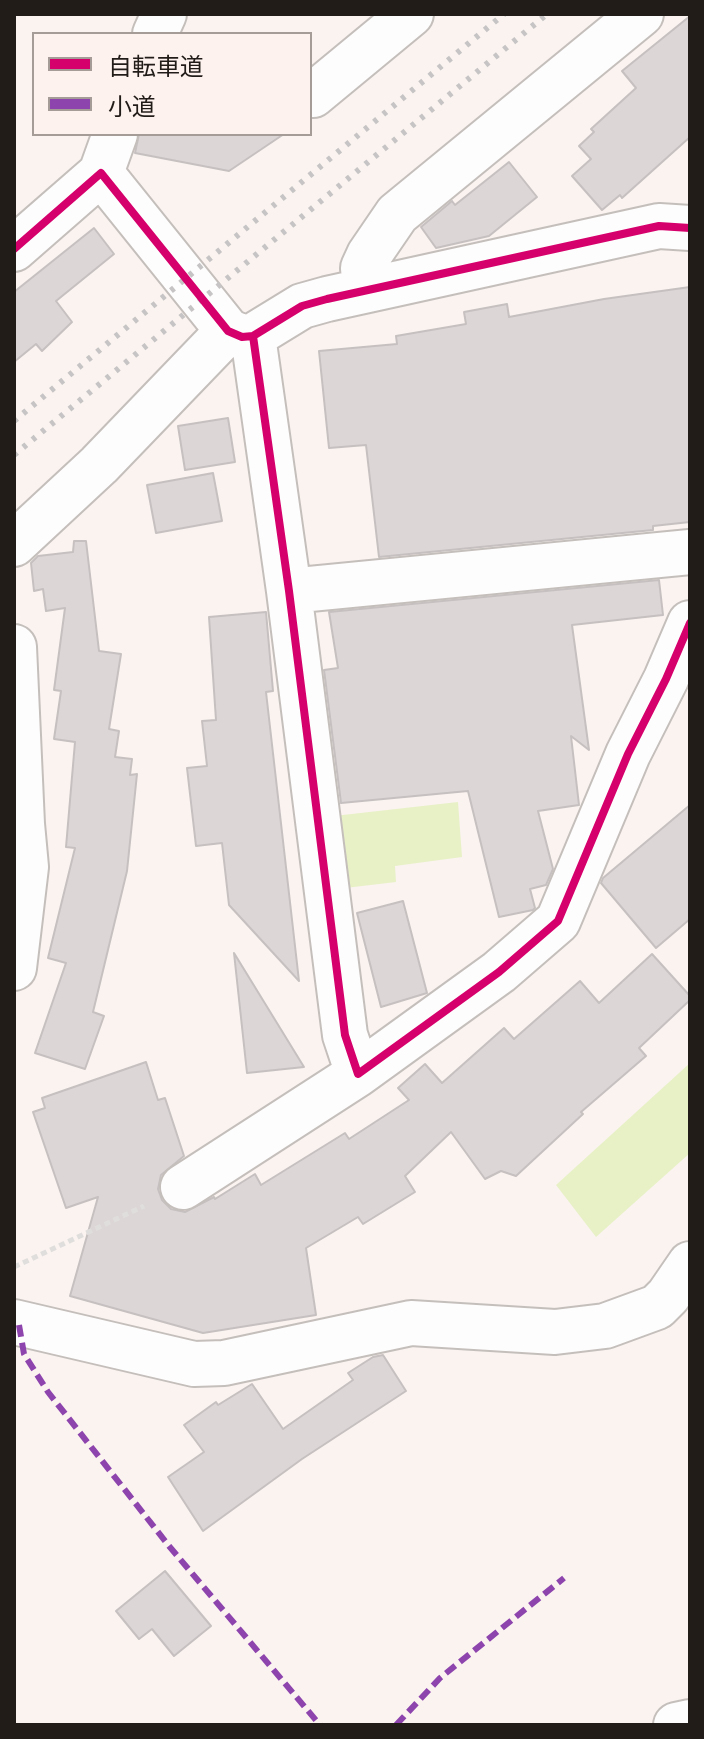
<!DOCTYPE html>
<html>
<head>
<meta charset="utf-8">
<style>
	body { margin:0 }
	#map { position:relative; width:704px; height:1739px; overflow:hidden; background:#faf3f0; font-family:Cabin,"Noto Sans JP",sans-serif }
	canvas { display:block }
	.frame { position:absolute; inset:0; border:16px solid #221c19; pointer-events:none }
	.legend { position:absolute; left:32px; top:32px; width:280px; height:104px; box-sizing:border-box; background:#fdf2ed; border:2px solid #a59c98; margin:0; padding:10px 14px; list-style:none; font-size:24px; color:#221c19 }
	.legend li { display:flex; align-items:center; gap:16px; height:40px }
	.legend b { width:40px; border:2px solid #a59c98 }
</style>
</head>
<body>
<div id="map">
<canvas width="704" height="1739"></canvas>
<div class="frame"></div>
<ul class="legend">
<li><b style="height:10px;background:#d6006c"></b>自転車道</li>
<li><b style="height:10px;background:#8e44ad"></b>小道</li>
</ul>
</div>
<script>
const ctx = document.querySelector('canvas').getContext('2d');
ctx.lineJoin = 'round';
function fillPath(path, color) {
  ctx.fillStyle = color;
  ctx.fill(path, 'evenodd');
}
function stroke(path, color, width, dash) {
  ctx.strokeStyle = color;
  ctx.lineWidth = width;
  ctx.lineCap = dash ? 'butt' : 'round';
  ctx.setLineDash(dash || []);
  ctx.stroke(path);
}
const green = new Path2D(`
	M458,802l4,55 -67,9 1,16 -51,6 -11,-72z
	M690,1063v90l-94,84 -40,-52z`);
const building = new Path2D(`
	M690,16v121l-68,61 -2,-3 -18,15 -30,-34 19,-17 -12,-13 15,-14 -3,-3 45,-41 -14,-17z
	M139,134h145l-55,37 -94,-18z
	M509,162l28,35 -48,39 -53,12 -15,-21 31,-26 3,4z
	M94,228l20,26 -58,47 16,21 -30,29 -6,-7 -22,18v-70z
	M690,287v235l-37,4v4l-274,27 -13,-112 -37,3 -10,-97 78,-7 -1,-8 70,-12 -2,-12 43,-8 2,13 95,-18z
	M228,418l7,44 -50,8 -7,-44z
	M213,473l9,48 -66,12 -9,-48z
	M74,541h12l13,110 22,3 -12,75 10,2 -4,26 17,2 -2,16 7,-1 -10,97 -34,141 11,4 -19,53 -50,-16 31,-90 -18,-5 27,-110 -9,-1 9,-105 -21,-3 7,-48 -7,-1 11,-82 -19,3 -3,-22 -9,2 -3,-28 7,-7 35,-4z
	M659,580l4,35 -91,10 17,125 -18,-14 8,69 -41,6 15,58 -7,16 -16,4 5,19 -2,2 -34,7 -31,-126 -127,12 -17,-133 14,-2 -9,-56z
	M266,612l7,79 -7,1 33,289 -70,-76 -7,-62 -26,3 -9,-78 20,-2 -5,-45 14,-1 -7,-103z
	M690,805v114l-34,29 -55,-65 2,-5z
	M403,901l24,92 -46,14 -24,-94z
	M234,953l70,114 -57,6z
	M652,954l38,42v4l-51,48 7,8 -65,56 2,2 -67,62 -15,-5 -16,8 -34,-47 -46,44 10,16 -52,32 -5,-7 -52,31 10,67 -113,18 -133,-37 28,-99 -32,11 -33,-96 12,-4 -3,-10 104,-36 12,38 7,-2 19,58 -23,19 -3,14 4,11 9,9 14,3 29,-15 1,2 40,-25 6,11 84,-52 4,6 60,-39 -11,-12 27,-24 17,19 62,-55 10,11 66,-58 19,22z
	M383,1355l23,36 -104,68 -99,72 -35,-54 36,-25 -20,-27 32,-23 2,3 34,-21 31,45 70,-49 -5,-7 25,-16z
	M165,1571l46,55 -37,30 -22,-27 -13,10 -23,-28z`);
const path = new Path2D(`
	M14,1267l130,-61`);
const minor = new Path2D(`
	M155,34l9,-20
	M310,95h3l98,-81
	M101,173l14,-39
	M14,249l87,-76 127,158 14,6 11,-1 49,-30 25,-7 332,-73 31,2
	M365,290l-2,-22 6,-13 28,-41 244,-200
	M253,336l36,255 56,444 13,39
	M14,544l85,-79 129,-134
	M289,591l401,-39
	M14,647l8,177 4,43 -12,101
	M183,1187l175,-113 141,-102 59,-51 70,-167 38,-75 24,-56
	M14,1322l180,42 30,-1 187,-40 144,9 50,-6 52,-19 11,-11 22,-32
	M676,1725l14,-3`);
const rail = new Path2D(`
	M14,421l490,-407
	M14,455l533,-441`);
const quiet = new Path2D(`
	M19,1325l5,29 24,38 121,154 151,179
	M396,1725l44,-47 124,-100`);
const cycleway = new Path2D(`
	M14,249l87,-76 127,158 14,6 11,-1 49,-30 25,-7 332,-73 31,2
	M253,336l36,255 56,444 13,39 141,-102 59,-51 70,-167 38,-75 24,-56`);
fillPath(green, '#e8f1c6');
fillPath(building, '#dcd6d7');
stroke(building, '#c6c0c0', 2);
stroke(minor, '#c5bfbc', 48);
stroke(path, '#e0dedd', 5, [6, 4]);
stroke(minor, '#fefdfd', 44);
stroke(rail, '#c6c4c4', 6, [4, 8]);
stroke(quiet, '#8e44ad', 6, [12, 6]);
stroke(cycleway, '#d6006c', 8);
</script>
</body>
</html>
